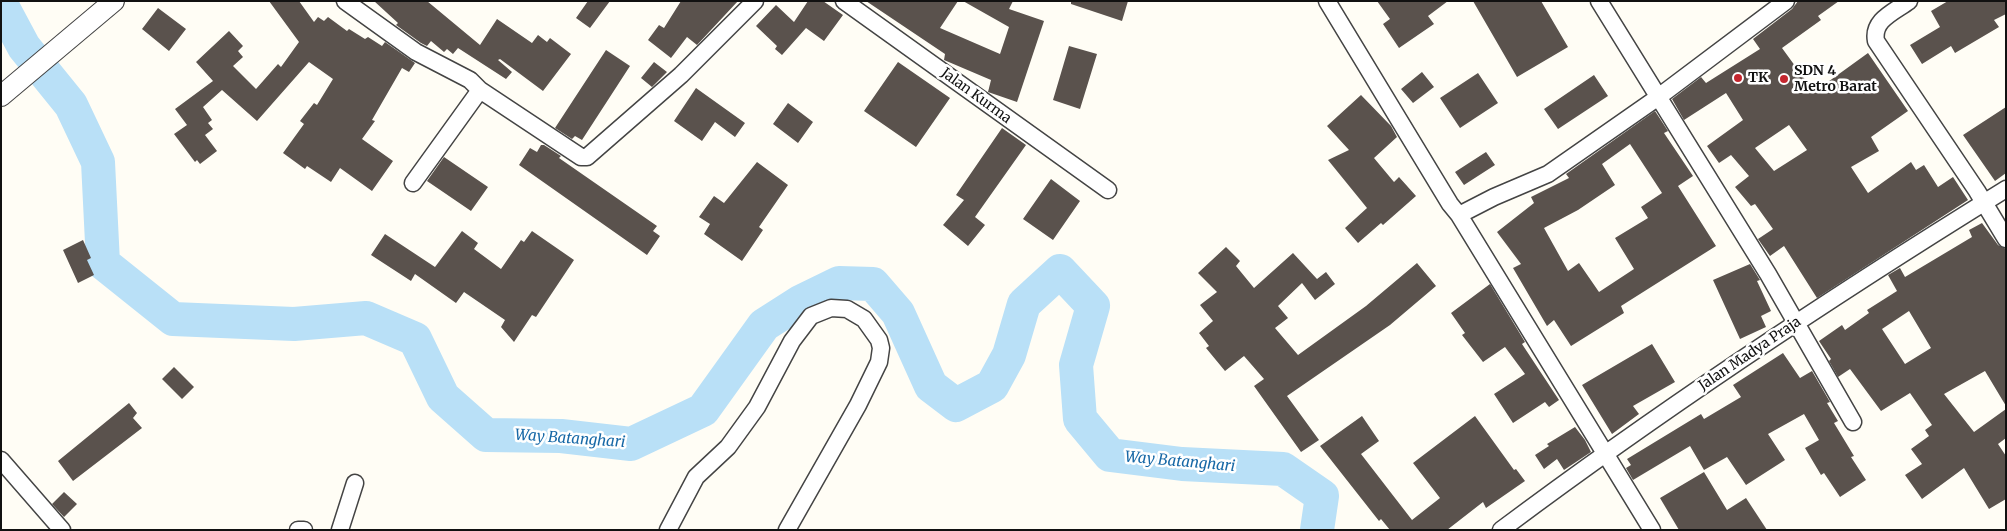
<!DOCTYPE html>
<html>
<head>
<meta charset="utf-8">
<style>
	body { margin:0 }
	#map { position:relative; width:2007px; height:531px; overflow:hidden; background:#fffdf5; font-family:Merriweather,serif }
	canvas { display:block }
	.frame { position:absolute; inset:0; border:2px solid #111; pointer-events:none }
</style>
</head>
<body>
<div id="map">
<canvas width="2007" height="531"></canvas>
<div class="frame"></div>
</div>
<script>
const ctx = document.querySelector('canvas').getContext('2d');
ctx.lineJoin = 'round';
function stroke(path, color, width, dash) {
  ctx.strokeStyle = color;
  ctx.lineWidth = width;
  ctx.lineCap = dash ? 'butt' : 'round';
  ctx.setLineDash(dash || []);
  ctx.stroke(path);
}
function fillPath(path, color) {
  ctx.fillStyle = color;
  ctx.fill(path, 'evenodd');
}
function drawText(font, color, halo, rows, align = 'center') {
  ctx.font = font + ' Merriweather,serif';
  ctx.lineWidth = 5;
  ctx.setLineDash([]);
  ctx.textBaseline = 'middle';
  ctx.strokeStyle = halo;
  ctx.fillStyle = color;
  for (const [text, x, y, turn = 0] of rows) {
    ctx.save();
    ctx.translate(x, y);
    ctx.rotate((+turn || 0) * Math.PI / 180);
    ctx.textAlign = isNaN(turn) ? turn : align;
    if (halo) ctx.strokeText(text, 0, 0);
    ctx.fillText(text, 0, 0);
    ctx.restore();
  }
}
const river = new Path2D(`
	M1,4l23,43 47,58 27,57 5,101 70,56 121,5 72,-6 49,21 28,58 43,38 75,1 70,8 72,-34 61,-85 36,-23 39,-19 34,1 25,29 33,73 25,19 36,-19 17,-31 15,-51 36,-33 33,35 -17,59 4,54 30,36 72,9 101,5 39,27 -5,34`);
const building = new Path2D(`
	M269,1h30l15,21 4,-5 6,4 4,-4 19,14 2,-2 16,10 3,-2 14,9 3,-4 30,21 -6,9 -7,-4 -30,52 3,1 -13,18 31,22 -21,30 -32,-23 -9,14 -24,-16 -2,3 -22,-16 21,-29 -4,-3 14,-18 3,2 16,-26 -24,-17 -52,59 -35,-31 -19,17 9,13 -4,3 5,6 -8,6 12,16 -17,13 -3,-4 -2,2 -21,-28 13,-9 -12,-16 38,-28 -17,-19 33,-31 14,15 -5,5 5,6 -10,9 23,23 22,-25 3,3 18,-25z
	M374,1h53l53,44 17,-26 35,24 6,-8 9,7 3,-4 21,16 -28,37 -43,-32 -2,1 14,12 -6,7 -48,-31 -5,6 -6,-5 -3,3 -13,-11 -4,5 -6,-3 -25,-18 2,-2z
	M588,1h22l-20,27 -14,-10z
	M681,1h57l-41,44 -10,-8 -16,21 -23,-18 11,-15 5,3z
	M808,1h15l20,14 -19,26 -18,-13 -24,27 -7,-6 2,-3 -21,-20 20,-21 18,17z
	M866,1h92l-18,27 60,26 9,-27 -46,-26h50l-4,8 35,12 -27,81 -29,-10 3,-12 -47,-20 1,-6z
	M1071,1h57l-6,20 -51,-17z
	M1377,1h71l-20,15 6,8 -35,24 -16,-24 7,-5z
	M1473,1h68l27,46 -51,30z
	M1798,1h41l-21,15 3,4 -39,28 32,44 54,-39 40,58 -37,26 8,14 -28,16 17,26 43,-31 5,8 8,-5 14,22 15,-10 15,23 -151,98 -33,-52 -14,10 -12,-17 15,-10 -18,-25 -4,2 -16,-19 14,-11 -18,-21 -12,8 -12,-17 36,-26 -17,-27 -42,27 -12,-21 29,-22 5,6 54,-34 -7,-10 39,-30zM1789,125l18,25 -33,21 -19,-23z
	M1948,1h58v13l-12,6 5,7 -44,26 -4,-7 -29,18 -12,-19 30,-18 -9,-16z
	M158,8l28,21 -17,22 -27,-22z
	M1069,46l28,8 -17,55 -27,-9z
	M606,50l24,16 -48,74 -7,-4 -3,3 -17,-11z
	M654,62l13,10 -15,15 -11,-9z
	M898,62l52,36 -34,49 -52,-36z
	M1422,72l12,15 -21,16 -12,-14z
	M1478,73l20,30 -38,25 -20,-30z
	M1594,75l14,21 -50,33 -14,-20z
	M696,88l49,35 -10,14 -20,-15 -13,19 -28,-20z
	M1361,95l30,31 6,11 -23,21 20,24 5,-5 17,19 -33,29 -2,-2 -23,20 -13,-15 22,-20 -39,-48 21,-10 -22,-24z
	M788,103l25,19 -15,21 -25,-19z
	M2006,107v66l-11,8 -32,-46z
	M1655,111l13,20 -4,2 29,43 -15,10 38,60 -95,60 3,7 -53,33 -17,-26 -7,6 -34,-58 8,-4 -24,-32 37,-29 -3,-6 38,-19 -3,-4zM1630,144l32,49 -21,14 7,11 -33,20 19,31 -35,23 -20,-29 -11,8 -24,-43 34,-18 37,-25 -13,-21z
	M1002,128l24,17 -51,72 10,8 -17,21 -25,-21 21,-25 -8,-5z
	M541,145h3l17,11 -2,2 98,68 -4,5 7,5 -13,19 -128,-90 11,-17 7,4z
	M1486,152l9,13 -31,20 -9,-13z
	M444,157l44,30 -17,24 -44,-30z
	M757,162l31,23 -29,42 4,3 -21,31 -38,-27 6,-10 -11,-7 15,-21 10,7z
	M1051,179l29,22 -27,39 -30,-21z
	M1982,223l16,22 8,4v157l-21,-35 -41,23 30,38 32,-23v29l-8,6 8,12v43l-17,10 -25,-41 -42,31 -17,-24 17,-11 -11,-15 18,-13 -4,-6 7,-5 -22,-32 -29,18 -31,-42 -12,8 -9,-16 2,-2 -12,-18 23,-16 3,5 24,-17 -2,-3 30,-19 -9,-16 12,-7 5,9 67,-40 -3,-7zM1909,311l22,37 -26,16 -23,-35z
	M462,231l16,12 -4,6 27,20 20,-29 3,2 8,-11 42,29 -38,57 -4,-2 -18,27 -13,-15 4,-7 -41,-28 -8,11 -41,-29 -4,7 -40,-26 14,-21 50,33z
	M83,240l8,18 -4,2 7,15 -16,8 -15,-33z
	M1226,247l14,14 -4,5 18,22 39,-35 24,26 9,-7 9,12 -20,16 -13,-17 -24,23 10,12 -13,10 23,27 68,-49 51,-43 19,23 -46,39 -103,71 32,44 -18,12 -47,-66 10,-7 -20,-23 -19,15 -19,-23 3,-2 -10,-13 14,-12 -13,-16 17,-13 -19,-19z
	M1750,264l10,16 -3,1 14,30 -10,5 5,11 -26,12 -27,-59z
	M1490,284l35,58 -3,2 37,56 -10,7 -4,-5 -32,21 -19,-29 31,-20 -20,-27 -22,15 -21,-27 3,-2 -14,-20z
	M1652,344l23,38 -42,24 6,8 -27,20 -30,-49z
	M1783,353l17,25 12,-7 18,31 -3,1 11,18 -4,2 20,33 -3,1 15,23 -26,17 -16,-24 -3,2 -16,-27 14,-8 -15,-26 -36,20 17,26 -39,25 -19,-28 -23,13 -14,-24 -57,34 -7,-12 5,-3 -4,-6 74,-45 3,5 37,-22 -8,-12z
	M174,367l20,20 -12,12 -20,-20z
	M129,403l8,10 -4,5 9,10 -69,53 -15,-20z
	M1362,416l17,25 -18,13 51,66 28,-22 -27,-35 62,-47 39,54 2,-1 9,12 -39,27 -3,-6 -36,28h-57l-9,-11 -2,2 -59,-75z
	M1575,427l10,13 6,12 -27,18 -7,-11 -13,10 -9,-14 14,-9 -2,-2z
	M1704,472l23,38 19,-12 21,32h-88l-19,-32z
	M64,492l13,12 -13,13 -12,-13z`);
const minor = new Path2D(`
	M345,1l71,51 54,28 10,10 -67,93
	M844,1l264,189
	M1327,1l123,203 9,11 193,315
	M1599,1l169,273 85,148
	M1909,1c-15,11 -37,19 -33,40l101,150 29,48
	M480,90l101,67h6l94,-82 74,-74
	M1459,215l35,-18 54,-23 109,-76 129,-97
	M1,460l61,70
	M298,530h6
	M340,530l15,-47
	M668,530l28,-53 32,-30 29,-40 35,-66 19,-25 20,-8 16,1 17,10 15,21 2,8 -2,14 -21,43 -71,125
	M1501,530c163,-122 332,-234 505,-341`);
const tertiary = new Path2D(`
	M1,96l113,-95`);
const markers = [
	[1738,78,5,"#c4262e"],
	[1784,79,5,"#c4262e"]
];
const poiNames = [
	["SDN 4",1794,71],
	["Metro Barat",1794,87],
	["TK",1748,78]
];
const streetNames = [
	["Jalan Kurma",976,96,36],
	["Jalan Madya Praja",1750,354,-34]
];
const waterNames = [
	["Way Batanghari",570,439,4],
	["Way Batanghari",1180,462,5]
];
stroke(river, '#b9e0f7', 34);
fillPath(building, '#5a524d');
stroke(minor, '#444', 19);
stroke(tertiary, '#444', 22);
stroke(minor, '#fff', 16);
stroke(tertiary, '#fff', 20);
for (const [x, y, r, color] of markers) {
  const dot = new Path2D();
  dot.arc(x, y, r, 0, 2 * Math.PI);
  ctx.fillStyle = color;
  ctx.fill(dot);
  stroke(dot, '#fff', 2);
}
drawText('bold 14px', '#111', '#fff', poiNames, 'left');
drawText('14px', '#111', '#fff', streetNames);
drawText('italic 15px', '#1768a6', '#fff', waterNames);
</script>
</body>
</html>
